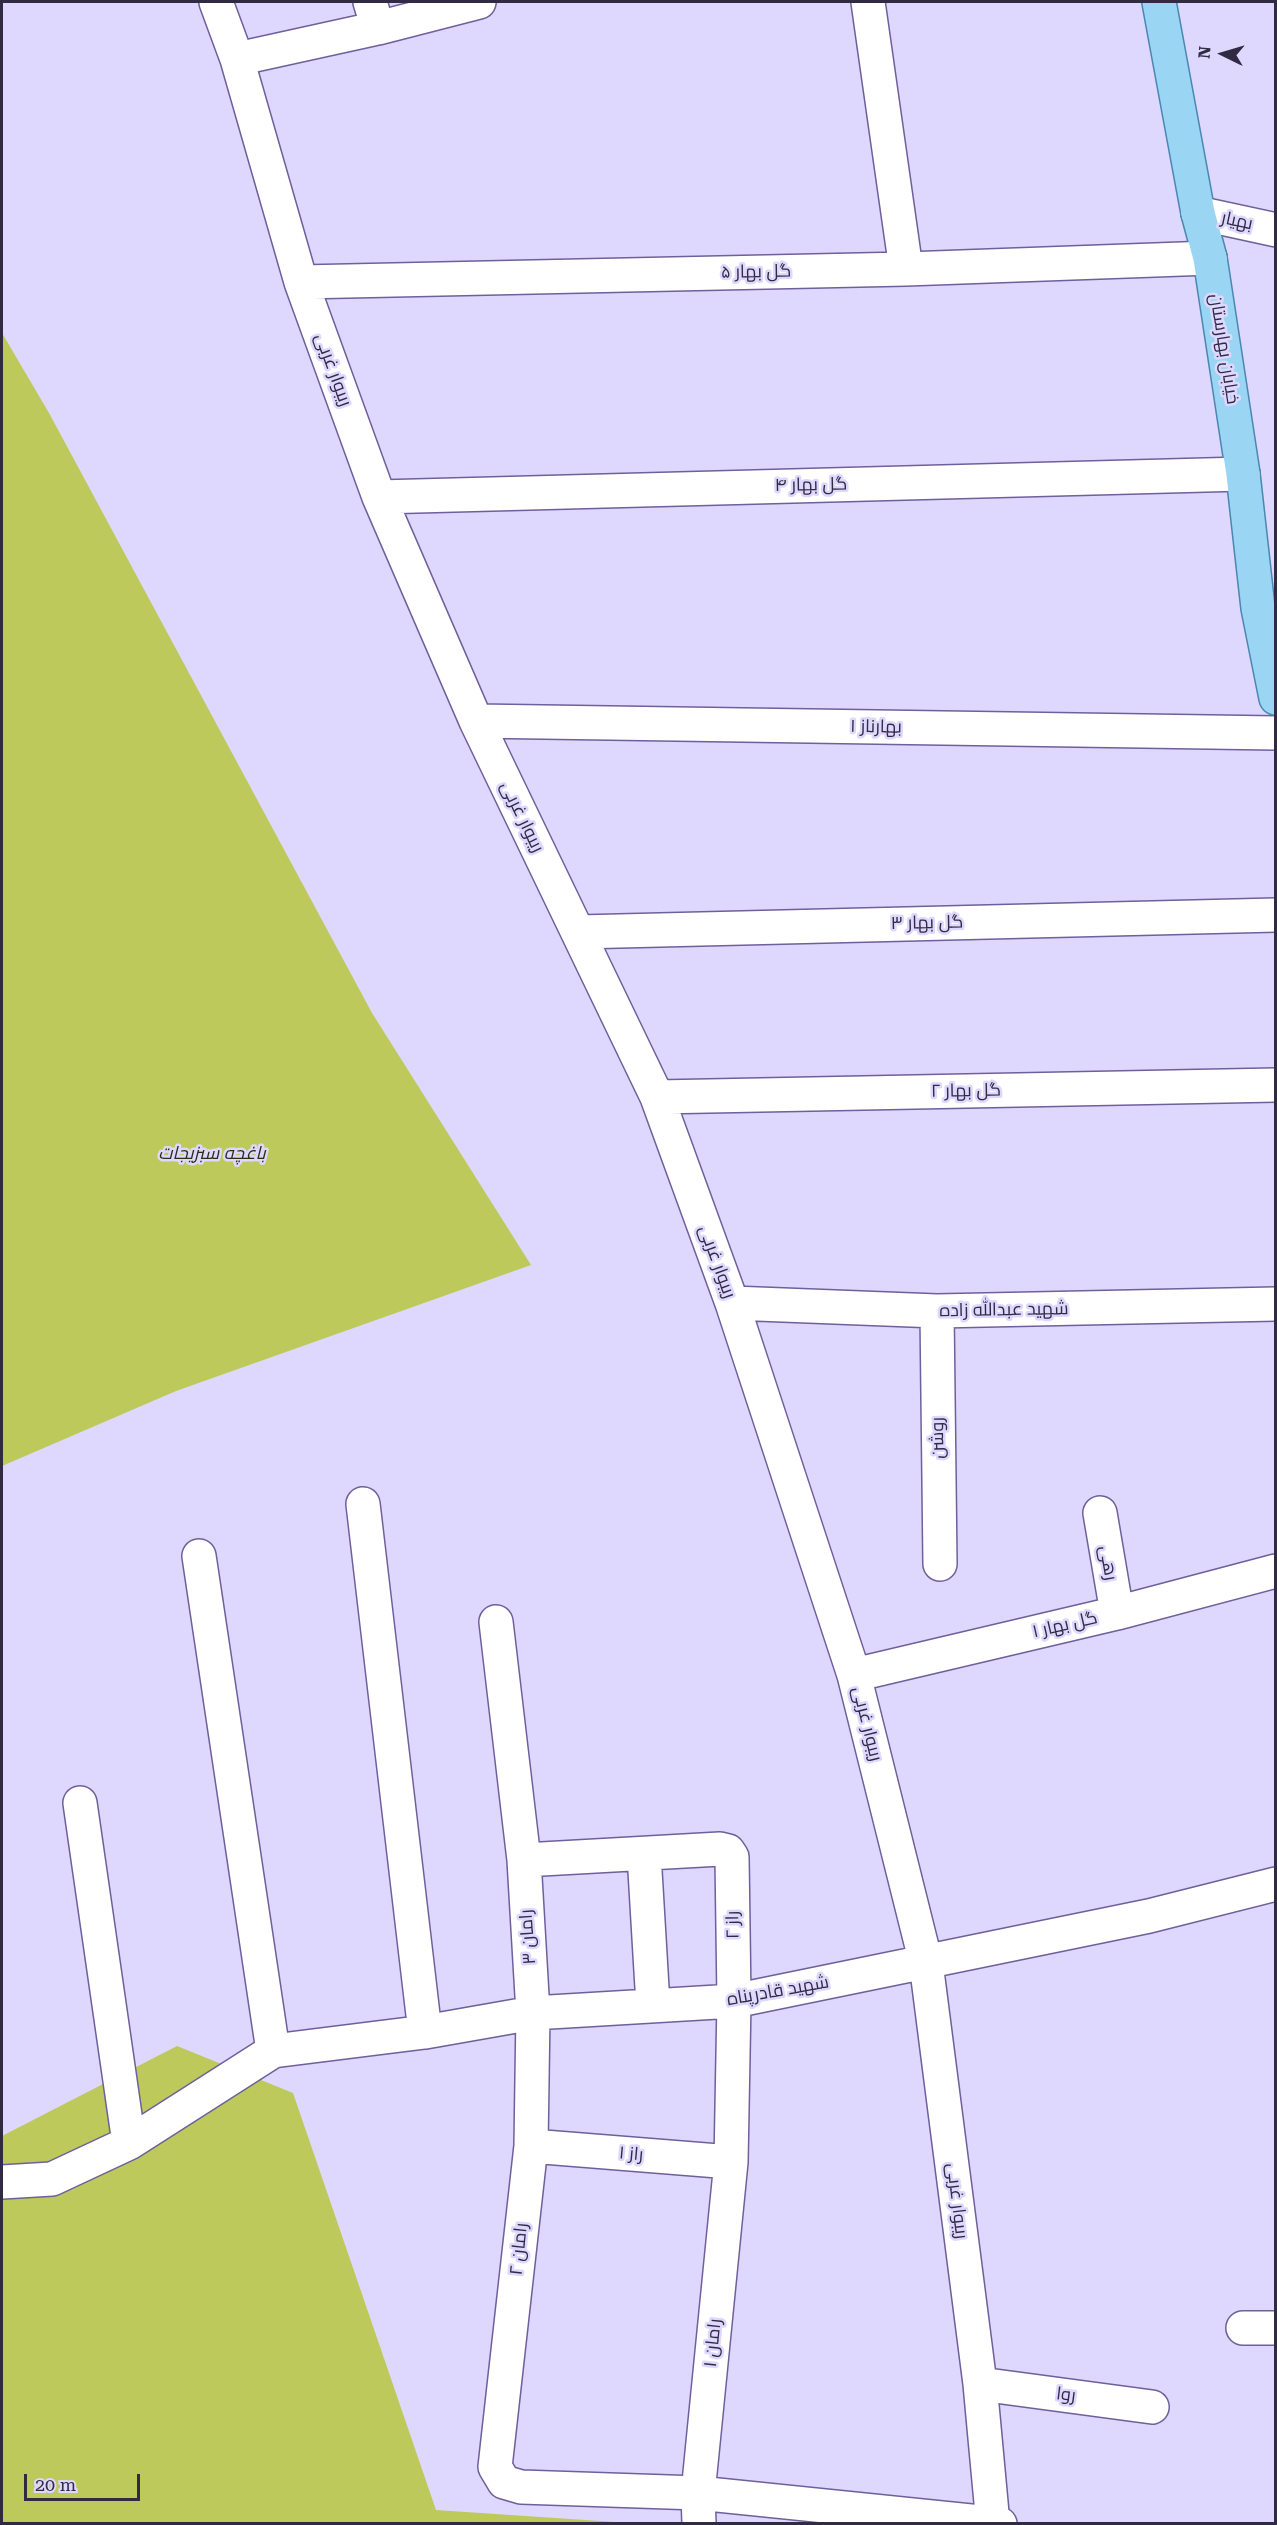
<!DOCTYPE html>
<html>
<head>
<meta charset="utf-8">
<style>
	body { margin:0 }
	#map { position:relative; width:1277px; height:2525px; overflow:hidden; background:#ded7fe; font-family:"Roboto Serif",serif }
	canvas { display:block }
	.frame { position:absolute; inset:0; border:3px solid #302a43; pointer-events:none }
	.north { position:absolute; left:1193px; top:24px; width:60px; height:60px; -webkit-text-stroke:4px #ded7fe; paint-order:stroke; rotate:275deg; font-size:16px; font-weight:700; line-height:24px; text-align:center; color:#302a43 }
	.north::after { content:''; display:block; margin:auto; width:21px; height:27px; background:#302a43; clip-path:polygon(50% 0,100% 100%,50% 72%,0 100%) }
	.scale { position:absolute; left:24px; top:2474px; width:116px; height:27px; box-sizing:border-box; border:3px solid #302a43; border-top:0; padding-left:8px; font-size:18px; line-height:21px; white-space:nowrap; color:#302a43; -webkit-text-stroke:4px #ded7fe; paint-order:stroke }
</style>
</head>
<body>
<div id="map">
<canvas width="1277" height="2525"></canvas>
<div class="frame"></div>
<div class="north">N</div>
<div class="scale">20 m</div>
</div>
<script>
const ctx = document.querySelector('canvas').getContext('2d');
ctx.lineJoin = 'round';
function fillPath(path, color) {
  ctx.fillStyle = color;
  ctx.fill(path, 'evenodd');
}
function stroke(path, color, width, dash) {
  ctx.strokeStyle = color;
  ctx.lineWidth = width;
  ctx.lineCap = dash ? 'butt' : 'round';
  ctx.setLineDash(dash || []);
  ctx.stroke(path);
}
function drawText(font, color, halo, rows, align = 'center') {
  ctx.font = font + ' "Roboto Serif",Cairo,serif';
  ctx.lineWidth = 5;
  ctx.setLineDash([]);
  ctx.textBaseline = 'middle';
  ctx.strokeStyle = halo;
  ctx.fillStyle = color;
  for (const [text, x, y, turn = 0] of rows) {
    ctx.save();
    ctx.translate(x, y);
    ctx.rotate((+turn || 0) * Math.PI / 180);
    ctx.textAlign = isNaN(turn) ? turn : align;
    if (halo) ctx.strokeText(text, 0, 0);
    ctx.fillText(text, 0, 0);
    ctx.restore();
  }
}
const green = new Path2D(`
	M2,333l47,80 323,600 159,252 -355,126 -174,75z
	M177,2046l116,47 143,417 194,13 -628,1v-388z`);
const minor = new Path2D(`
	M216,2l21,57 64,223 78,215 97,224 181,376 75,206 122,372 72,288 54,421 13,140
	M370,2l8,26
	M868,2l38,267
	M237,59l141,-31 101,-26
	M1198,213l78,17
	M301,282l605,-13 304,-11
	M379,497l864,-23
	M476,721l800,12
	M578,932l698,-17
	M657,1097l619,-12
	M732,1303l205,8 339,-7
	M937,1311l3,253
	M363,1504l62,528
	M1100,1513l17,100
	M199,1556l74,495
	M496,1622l28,238 9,153 -2,133 -36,321 9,15 17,5 177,6 302,31
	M854,1675l263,-62 159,-42
	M80,1803l49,340
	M644,1854l9,151
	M524,1860l196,-11 8,2 4,6 2,144 -3,161 -33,331 1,31
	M531,2146l200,16
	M2,2182l50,-3 77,-36 144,-92 152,-19 108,-19 201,-12 415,-85 127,-32
	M1243,2328h33
	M980,2384l172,23`);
const primary = new Path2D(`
	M1159,2l39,211 12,45 33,216 15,134 18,90`);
const streetNames = [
	["بهیار",1237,221,12],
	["گل بهار ۵",756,272,-1],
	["خیابان بهارستان",1224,349,81],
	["ریبوار غربی",333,370,70],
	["گل بهار ۴",811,485,-1],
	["بهارناز ۱",876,727,1],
	["ریبوار غربی",522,817,64],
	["گل بهار ۳",927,923,-1],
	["گل بهار ۲",966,1091,-1],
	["ریبوار غربی",717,1262,70],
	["شهید عبدالله زاده",1004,1310,-1],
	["روشن",938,1438,-91],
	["رهی",1108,1563,80],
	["گل بهار ۱",1065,1625,-13],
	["ریبوار غربی",867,1724,76],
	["راز ۲",733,1925,-91],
	["رامان ۳",528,1937,-94],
	["شهید قادرپناه",778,1991,-10],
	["راز ۱",631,2154,5],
	["ریبوار غربی",957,2201,83],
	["رامان ۲",519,2249,-84],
	["رامان ۱",713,2343,-84],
	["روا",1066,2395,7]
];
const parkNames = [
	["باغچه سبزیجات",212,1154]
];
fillPath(green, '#bec95b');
stroke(minor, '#6e609a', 36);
stroke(primary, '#4a87b1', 36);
stroke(minor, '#fff', 33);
stroke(primary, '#9bd5f4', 33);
drawText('18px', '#302a43', '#ded7fe', streetNames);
drawText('italic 18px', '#2b2e17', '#ded7fe', parkNames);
</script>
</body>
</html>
